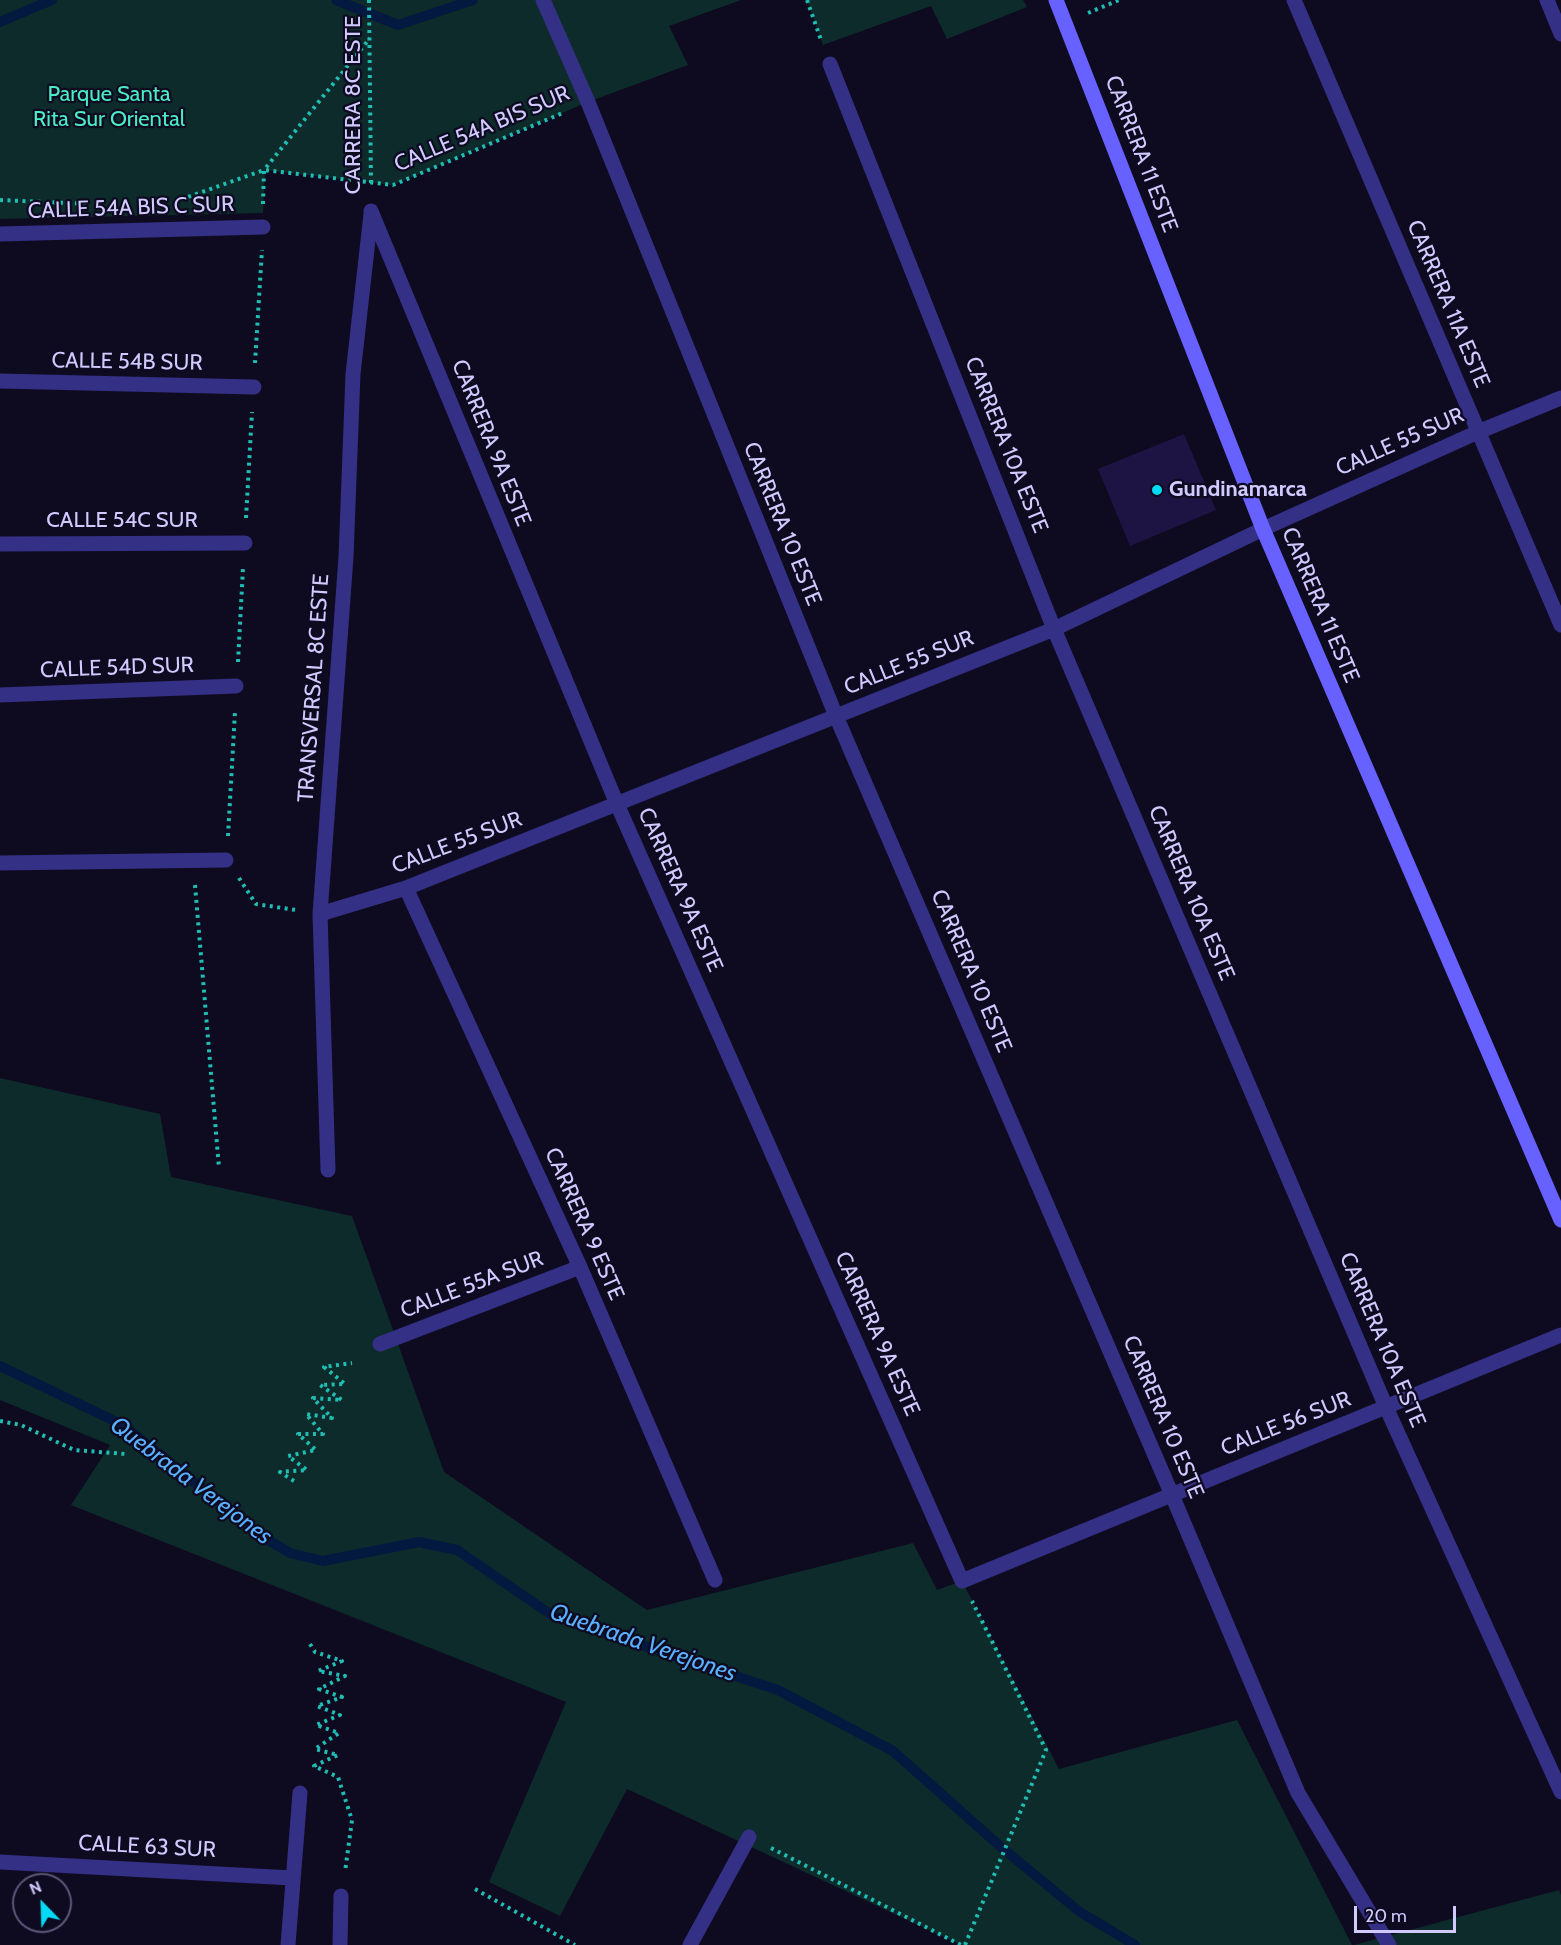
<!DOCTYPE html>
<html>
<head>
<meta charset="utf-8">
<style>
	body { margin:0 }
	#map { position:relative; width:1561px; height:1945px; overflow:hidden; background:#0e0a20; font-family:Cabin,sans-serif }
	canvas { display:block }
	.north { position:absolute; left:12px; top:1873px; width:60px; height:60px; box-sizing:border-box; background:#0e0a20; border:2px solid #5c5779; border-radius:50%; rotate:337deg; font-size:16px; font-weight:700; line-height:24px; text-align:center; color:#d0caff }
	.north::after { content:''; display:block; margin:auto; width:21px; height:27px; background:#00daf5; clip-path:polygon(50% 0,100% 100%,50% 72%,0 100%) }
	.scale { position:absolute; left:1354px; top:1906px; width:102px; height:27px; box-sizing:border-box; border:3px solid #d0caff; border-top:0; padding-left:8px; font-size:18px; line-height:21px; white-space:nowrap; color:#d0caff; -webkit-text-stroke:4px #0e0a20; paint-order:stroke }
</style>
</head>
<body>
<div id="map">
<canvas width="1561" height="1945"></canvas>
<div class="north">N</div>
<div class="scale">20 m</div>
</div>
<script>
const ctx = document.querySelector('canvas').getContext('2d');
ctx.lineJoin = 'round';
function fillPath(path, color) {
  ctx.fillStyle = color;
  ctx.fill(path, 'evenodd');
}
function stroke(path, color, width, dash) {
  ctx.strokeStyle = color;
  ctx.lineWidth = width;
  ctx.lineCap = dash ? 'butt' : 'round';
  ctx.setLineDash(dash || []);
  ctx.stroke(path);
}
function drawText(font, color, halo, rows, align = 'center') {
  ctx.font = font + ' Cabin,sans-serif';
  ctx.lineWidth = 4.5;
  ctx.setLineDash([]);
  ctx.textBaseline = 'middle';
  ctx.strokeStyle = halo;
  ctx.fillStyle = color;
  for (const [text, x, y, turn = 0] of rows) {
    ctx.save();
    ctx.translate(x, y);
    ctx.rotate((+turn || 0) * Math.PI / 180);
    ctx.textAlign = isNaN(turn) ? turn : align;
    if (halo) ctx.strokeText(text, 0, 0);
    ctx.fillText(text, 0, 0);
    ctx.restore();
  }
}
const green = new Path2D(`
	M0,0h741l-72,26 19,39 -100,37 -195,83 -128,-15 -2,43 -263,6z
	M807,0h216l4,7 -80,32 -16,-33 -108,39z
	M0,1078l160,36 11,63 181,39 92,256 203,138 266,-67 24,47 25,-9 97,188 178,-49 115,225h-391l-334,-156 -67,127 -71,-34 77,-180 -495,-197 39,-60 -110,-45z
	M1559,1890l2,5v50h-207z`);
const stream = new Path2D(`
	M336,0l62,25 75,-25
	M0,22l52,-22
	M0,1366l123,59 137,110 30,18 33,8 96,-19 38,8 96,66 225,74 115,61 108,96 79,65 55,33`);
const building = new Path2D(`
	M1184,434l32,76 -86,36 -32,-77z`);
const path = new Path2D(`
	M369,0l2,183
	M807,0l14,40
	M1088,13l31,-13
	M0,200l89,4
	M174,202l90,-32 129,15 172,-73
	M263,204l1,-34 106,-132
	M255,363l7,-113
	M246,518l6,-106
	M238,662l5,-94
	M228,836l7,-124
	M239,878l17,26 40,6
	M195,885l24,283
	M0,1421l21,4 53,25 52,4
	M294,1481l-14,-9 27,-2 -19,-14 28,-6 -18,-16h25l-17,-20 26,4 -19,-20 29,2 -22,-15 25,-1 -21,-17 28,-4
	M310,1644l5,8 27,9 -24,10 27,5 -26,13 23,8 -25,9 23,9 -24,10 23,8 -24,16 23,6 -24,11 24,11 14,43 -7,52
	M771,1848l190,97
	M475,1889l100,56
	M965,1945l81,-195 -74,-149`);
const street = new Path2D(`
	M543,0l45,102 248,614 336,779 126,298 91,152
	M1294,0l267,625
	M1547,0l14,34
	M830,64l224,565 332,778 175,385
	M371,211l246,593 345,777 599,-246
	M0,234l263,-7
	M0,381l254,6
	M0,544l245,-1
	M0,695l236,-9
	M0,863l226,-3
	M406,888l174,379 135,313
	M320,914l86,-26 648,-259 209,-100 215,-97 83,-34
	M328,1170l-8,-256 26,-357 7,-183 18,-160
	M380,1344l200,-77
	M0,1862l292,16
	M288,1945l12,-152
	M340,1945l1,-49
	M690,1945l59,-108`);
const secondary = new Path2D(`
	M1056,0l207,529 298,691`);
const markers = [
	[1157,490,6,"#00daf5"]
];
const parkNames = [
	["Parque Santa",109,95],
	["Rita Sur Oriental",109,120]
];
const streetNames = [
	["CARRERA 8C ESTE",354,105,-90],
	["CALLE 54A BIS SUR",482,129,-23],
	["CARRERA 11 ESTE",1141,154,69],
	["CALLE 54A BIS C SUR",131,208,-2],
	["CARRERA 11A ESTE",1448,304,67],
	["CALLE 54B SUR",127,362,1],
	["CALLE 55 SUR",1400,442,-24],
	["CARRERA 9A ESTE",491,443,68],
	["CARRERA 10A ESTE",1006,445,68],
	["CALLE 54C SUR",122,521],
	["CARRERA 10 ESTE",782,524,68],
	["CARRERA 11 ESTE",1320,605,67],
	["CALLE 55 SUR",909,663,-22],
	["CALLE 54D SUR",117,668,-2],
	["TRANSVERSAL 8C ESTE",314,688,-86],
	["CALLE 55 SUR",457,843,-21],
	["CARRERA 9A ESTE",680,890,66],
	["CARRERA 10A ESTE",1191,893,67],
	["CARRERA 10 ESTE",971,971,67],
	["CARRERA 9 ESTE",584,1224,66],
	["CALLE 55A SUR",472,1285,-21],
	["CARRERA 9A ESTE",877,1334,66],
	["CARRERA 10A ESTE",1382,1340,67],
	["CARRERA 10 ESTE",1163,1417,67],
	["CALLE 56 SUR",1286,1424,-22],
	["CALLE 63 SUR",147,1847,3]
];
const poiNames = [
	["Gundinamarca",1169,490]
];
const waterNames = [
	["Quebrada Verejones",191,1481,37],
	["Quebrada Verejones",643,1643,19]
];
fillPath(green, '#0d2b2a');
stroke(stream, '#041940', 10);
fillPath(building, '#1e1443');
stroke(path, '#20bdb4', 4, [3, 4.5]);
stroke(street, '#343085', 15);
stroke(secondary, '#6661ff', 15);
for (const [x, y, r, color] of markers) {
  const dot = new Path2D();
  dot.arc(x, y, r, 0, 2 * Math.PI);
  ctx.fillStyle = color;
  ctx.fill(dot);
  stroke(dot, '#0e0a20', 2);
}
drawText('22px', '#49ecc4', '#0e0a20', parkNames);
drawText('22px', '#d0caff', '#0e0a20', streetNames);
drawText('bold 22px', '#d0caff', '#0e0a20', poiNames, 'left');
drawText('italic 24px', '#58b0ff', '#0e0a20', waterNames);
</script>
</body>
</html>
